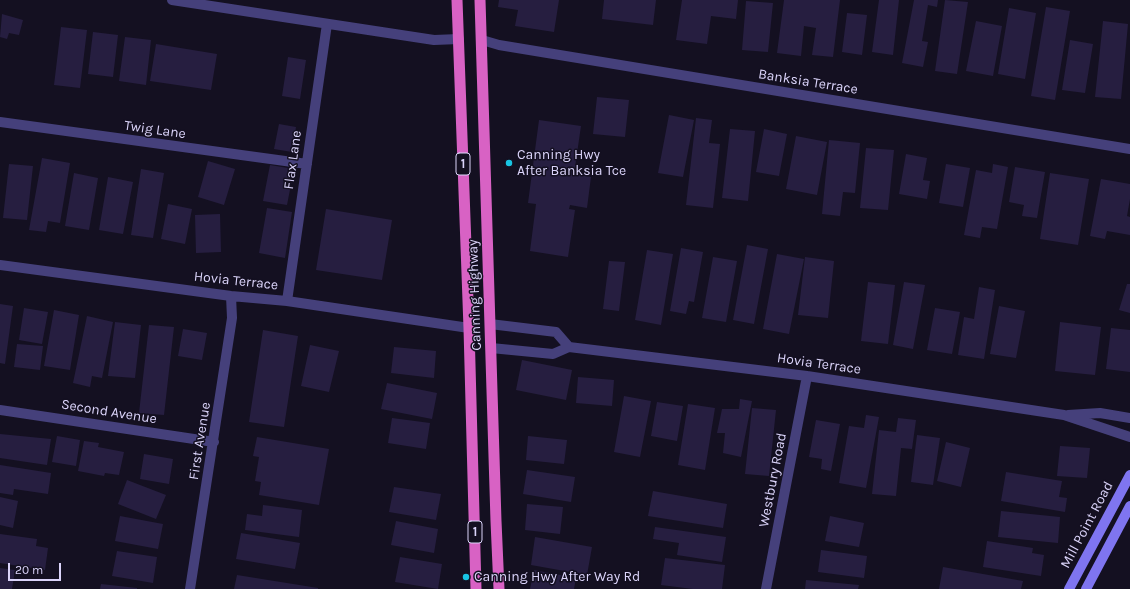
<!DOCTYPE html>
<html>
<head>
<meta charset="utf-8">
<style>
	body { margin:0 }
	#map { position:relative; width:1130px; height:589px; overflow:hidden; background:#141021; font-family:Karla,sans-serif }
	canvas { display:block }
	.scale { position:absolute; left:8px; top:563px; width:53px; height:18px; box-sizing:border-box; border:2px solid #dbd4fa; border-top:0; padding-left:5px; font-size:12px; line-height:14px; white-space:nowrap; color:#dbd4fa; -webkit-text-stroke:3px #141021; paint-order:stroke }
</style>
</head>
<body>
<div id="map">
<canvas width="1130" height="589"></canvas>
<div class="scale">20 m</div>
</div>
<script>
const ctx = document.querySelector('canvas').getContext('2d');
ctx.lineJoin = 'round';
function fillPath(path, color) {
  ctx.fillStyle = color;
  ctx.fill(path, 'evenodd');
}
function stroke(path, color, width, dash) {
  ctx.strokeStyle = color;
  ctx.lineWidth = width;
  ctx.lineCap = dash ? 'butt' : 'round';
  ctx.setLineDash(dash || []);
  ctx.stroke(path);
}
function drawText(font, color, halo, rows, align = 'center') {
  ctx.font = font + ' Karla,sans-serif';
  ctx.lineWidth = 3;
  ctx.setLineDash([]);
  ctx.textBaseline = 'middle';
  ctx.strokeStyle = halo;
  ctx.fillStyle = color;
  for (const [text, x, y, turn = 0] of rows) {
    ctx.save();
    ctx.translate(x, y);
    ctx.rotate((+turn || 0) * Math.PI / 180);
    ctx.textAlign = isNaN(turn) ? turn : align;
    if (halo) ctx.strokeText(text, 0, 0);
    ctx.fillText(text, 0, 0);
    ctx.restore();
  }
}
const building = new Path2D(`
	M499,0h60l-5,32 -39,-6 3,-16 -20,-3z
	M604,0h52l-3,25 -51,-6z
	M682,0h56l-2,19 -25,-3 -4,28 -31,-4z
	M784,0h56l-7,57 -21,-2 4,-27 -12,-2 -3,30 -24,-3z
	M879,0h20l-6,55 -21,-3z
	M914,0h24l-1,7 -9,-2 -6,36 6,1 -5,25 -21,-4z
	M945,0l23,2 -11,72 -22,-3z
	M746,1l27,2 -5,49 -26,-2z
	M1046,7l24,4 -15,89 -24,-4z
	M1009,8l27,5 -11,66 -27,-5z
	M847,13l20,2 -5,40 -20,-3z
	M2,14l21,6 -4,15 -10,-2 -2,6 -7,-2z
	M976,21l26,5 -9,50 -27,-5z
	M1103,21l25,3 -7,75 -26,-2z
	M61,27l26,3 -7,58 -26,-3z
	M93,32l25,3 -5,42 -25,-3z
	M125,37l26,3 -5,45 -27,-4z
	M1070,40l23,4 -8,49 -23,-3z
	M156,44l61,10 -6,36 -61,-9z
	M288,57l18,3 -6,39 -18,-3z
	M597,97l32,3 -4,37 -32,-3z
	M669,115l25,5 -11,57 -25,-4z
	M696,118l16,2 -3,23 11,1 -7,64 -27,-3z
	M539,120l42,6 -7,48 17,3 -4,31 -17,-3 -1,4 6,1 -7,47 -38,-6 6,-47 -8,-1z
	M279,124l17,3 -4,25 -18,-3z
	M730,129l25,2 -7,70 -26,-3z
	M764,129l23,5 -8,42 -23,-4z
	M796,136l31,6 -10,53 -31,-6z
	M829,140l31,3 -5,50 -12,-1 -3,24 -18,-2z
	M866,148l28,2 -6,60 -28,-2z
	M906,154l21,4 -4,22 7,1 -3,18 -28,-5z
	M42,158l28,5 -10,60 -12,-2 -2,11 -17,-2z
	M208,161l27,8 -11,36 -26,-8z
	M9,164l24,2 -6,54 -24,-2z
	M946,164l24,4 -7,39 -24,-4z
	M993,164l15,3 -11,62 -15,-2 -2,11 -16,-3 12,-65 16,3z
	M270,165l24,4 -7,36 -24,-4z
	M1015,167l30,5 -8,46 -15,-2 2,-11 -15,-3z
	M141,169l23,4 -11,65 -22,-3z
	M74,173l24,5 -9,52 -24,-4z
	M1050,173l39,6 -11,66 -38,-6z
	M108,177l25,5 -10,52 -24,-4z
	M1101,179l29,5v15l-3,17 3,1v18l-23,-4 -2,8 -15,-3z
	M168,204l24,5 -7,35 -24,-5z
	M267,208l25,4 -7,46 -26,-5z
	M326,209l66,11 -10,60 -66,-10z
	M220,214l1,38 -25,1 -1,-38z
	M747,245l21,4 -14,75 -21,-4z
	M681,248l22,4 -9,50 -5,-1 -3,13 -16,-3z
	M647,250l26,4 -12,71 -26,-5z
	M777,254l27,5 -15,75 -26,-5z
	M713,257l24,4 -11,61 -24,-4z
	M805,257l29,4 -6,57 -30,-3z
	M609,261l16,1 -6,49 -16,-2z
	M868,282l27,3 -7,59 -27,-3z
	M904,282l21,3 -12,64 -20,-4z
	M1127,284h3v29l-11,-3z
	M979,287l16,3 -11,69 -26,-4 6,-38 10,2z
	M0,304l13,2 -8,58 -5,-1z
	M999,306l26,5 -9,47 -26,-4z
	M24,308l24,4 -6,32 -23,-4z
	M935,308l25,4 -8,42 -25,-4z
	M54,310l25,5 -9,55 -26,-4z
	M87,316l26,6 -11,56 -10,-2 -2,11 -17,-4z
	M115,322l26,3 -6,53 -27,-2z
	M1060,322l41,5 -6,48 -40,-4z
	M149,325l25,2 -10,88 -25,-2z
	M1111,328l19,2v42l-24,-3z
	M183,329l24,4 -5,27 -24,-4z
	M263,330l35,6 -14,91 -35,-5z
	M17,344l26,2 -3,24 -26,-3z
	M310,345l29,6 -10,41 -28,-6z
	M394,347l42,4 -2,27 -43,-5z
	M522,360l50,10 -6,30 -50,-10z
	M578,377l36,3 -2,26 -36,-3z
	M387,383l50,10 -5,26 -51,-10z
	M624,396l27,5 -11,56 -26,-5z
	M740,399l12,2 -11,56 -18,-4 2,-20h-8l5,-24h17z
	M657,402l26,4 -6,35 -26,-5z
	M688,404l27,4 -10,62 -27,-5z
	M752,408l24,2 -7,66 -24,-2z
	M866,415l13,2 -13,71 -27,-5 10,-57 15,2z
	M392,418l38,5 -4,26 -38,-6z
	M898,418l18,2 -4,29 -11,-1 -5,48 -24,-2 7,-64 17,2z
	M816,420l24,4 -9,47 -10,-2 1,-10 -13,-2z
	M0,434l51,5 -4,26 -47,-7z
	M917,435l23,3 -7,47 -22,-3z
	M57,436l23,4 -4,26 -24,-4z
	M528,436l39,4 -3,24 -38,-4z
	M257,437l72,12 -10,56 -60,-10 2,-13 -6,-1 4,-24 -6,-1z
	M84,441l15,2 -1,4 26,5 -5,23 -14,-2 -1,3 -26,-5z
	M946,442l24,6 -9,39 -24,-6z
	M1060,446l30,2 -3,30 -30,-2z
	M144,454l29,5 -4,25 -29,-5z
	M0,465l51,8 -3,21 -34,-5 -1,6 -13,-2z
	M527,470l48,7 -4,25 -48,-8z
	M1006,472l56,9 -3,16 8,1 -2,14 -64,-11z
	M127,480l39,15 -10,24 -38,-15z
	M394,487l47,7 -5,26 -47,-8z
	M653,491l74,13 -4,24 -75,-12z
	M0,497l18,4 -5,27 -13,-3z
	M527,504l36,3 -3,27 -35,-4z
	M263,505l39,5 -3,27 -54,-7 2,-16 15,2z
	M1001,511l59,6 -2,26 -60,-6z
	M120,516l43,8 -5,25 -43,-8z
	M830,516l34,7 -5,24 -34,-6z
	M396,521l42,8 -4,24 -43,-8z
	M655,527l71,10 -4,25 -45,-7 2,-12 -26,-4z
	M241,533l59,10 -5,26 -59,-10z
	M0,534l37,5 -1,7 12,2 -3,22 -45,-7z
	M535,537l57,10 -5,28 -56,-10z
	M987,541l46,7 -1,5 12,2 -3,21 -58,-9z
	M821,550l46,6 -3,22 -46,-6z
	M117,551l40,6 -4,26 -41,-7z
	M400,557l42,7 -4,25 -43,-7z
	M665,558l60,7 -3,24h-29l-32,-4z
	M943,567l80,14 -2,8h-82z
	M0,568l15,2 -3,19h-12z
	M534,570l42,8 -2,11h-44z
	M237,575l81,13v1h-84z
	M806,580l53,5 -1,4h-53z
	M101,584l36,4v1h-37z`);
const minor = new Path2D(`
	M172,0l262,40 25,-1
	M482,40l17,5 631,104
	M0,122l307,42
	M0,265l231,31 56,5 182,27
	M287,301l40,-277
	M490,324l66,8 13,15
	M491,348l62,6 16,-7 238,29 257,39 66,22
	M0,410l214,32
	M1068,415l32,-2 30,5
	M190,589l42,-271 -1,-22
	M766,589l41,-213`);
const secondary = new Path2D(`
	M1069,589l61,-114
	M1086,589l44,-83`);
const trunk = new Path2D(`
	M457,0l12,328 7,261
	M480,0l16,521 3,68`);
const markers = [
	[509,163,4,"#18c4e3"],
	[466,577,4,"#18c4e3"]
];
const shields = [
	[463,164,14],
	[475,532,14]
];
const shieldNames = [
	["1",463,164],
	["1",475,532]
];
const streetNames = [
	["Banksia Terrace",808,82,9],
	["Twig Lane",155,130,8],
	["Flax Lane",293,160,-82],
	["Hovia Terrace",236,281,6],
	["Canning Highway",475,295,-92],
	["Hovia Terrace",819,364,8],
	["Second Avenue",109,412,9],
	["First Avenue",200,441,-81],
	["Westbury Road",773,480,-79],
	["Mill Point Road",1087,525,-62]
];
const poiNames = [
	["Canning Hwy",517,155],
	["After Banksia Tce",517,171],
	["Canning Hwy After Way Rd",474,577]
];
fillPath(building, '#261e40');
stroke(minor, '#45407b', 10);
stroke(secondary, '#7f75f0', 10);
stroke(trunk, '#d862c4', 11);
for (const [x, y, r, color] of markers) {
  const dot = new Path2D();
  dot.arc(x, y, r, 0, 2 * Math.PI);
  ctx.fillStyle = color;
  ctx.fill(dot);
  stroke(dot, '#141021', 1.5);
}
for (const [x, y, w] of shields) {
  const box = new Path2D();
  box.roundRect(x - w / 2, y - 11, w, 22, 3);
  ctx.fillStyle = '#141021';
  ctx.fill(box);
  stroke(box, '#dbd4fa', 1);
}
drawText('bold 13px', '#dbd4fa', null, shieldNames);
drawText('14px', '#dbd4fa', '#141021', streetNames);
drawText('14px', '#dbd4fa', '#141021', poiNames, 'left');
</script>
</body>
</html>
